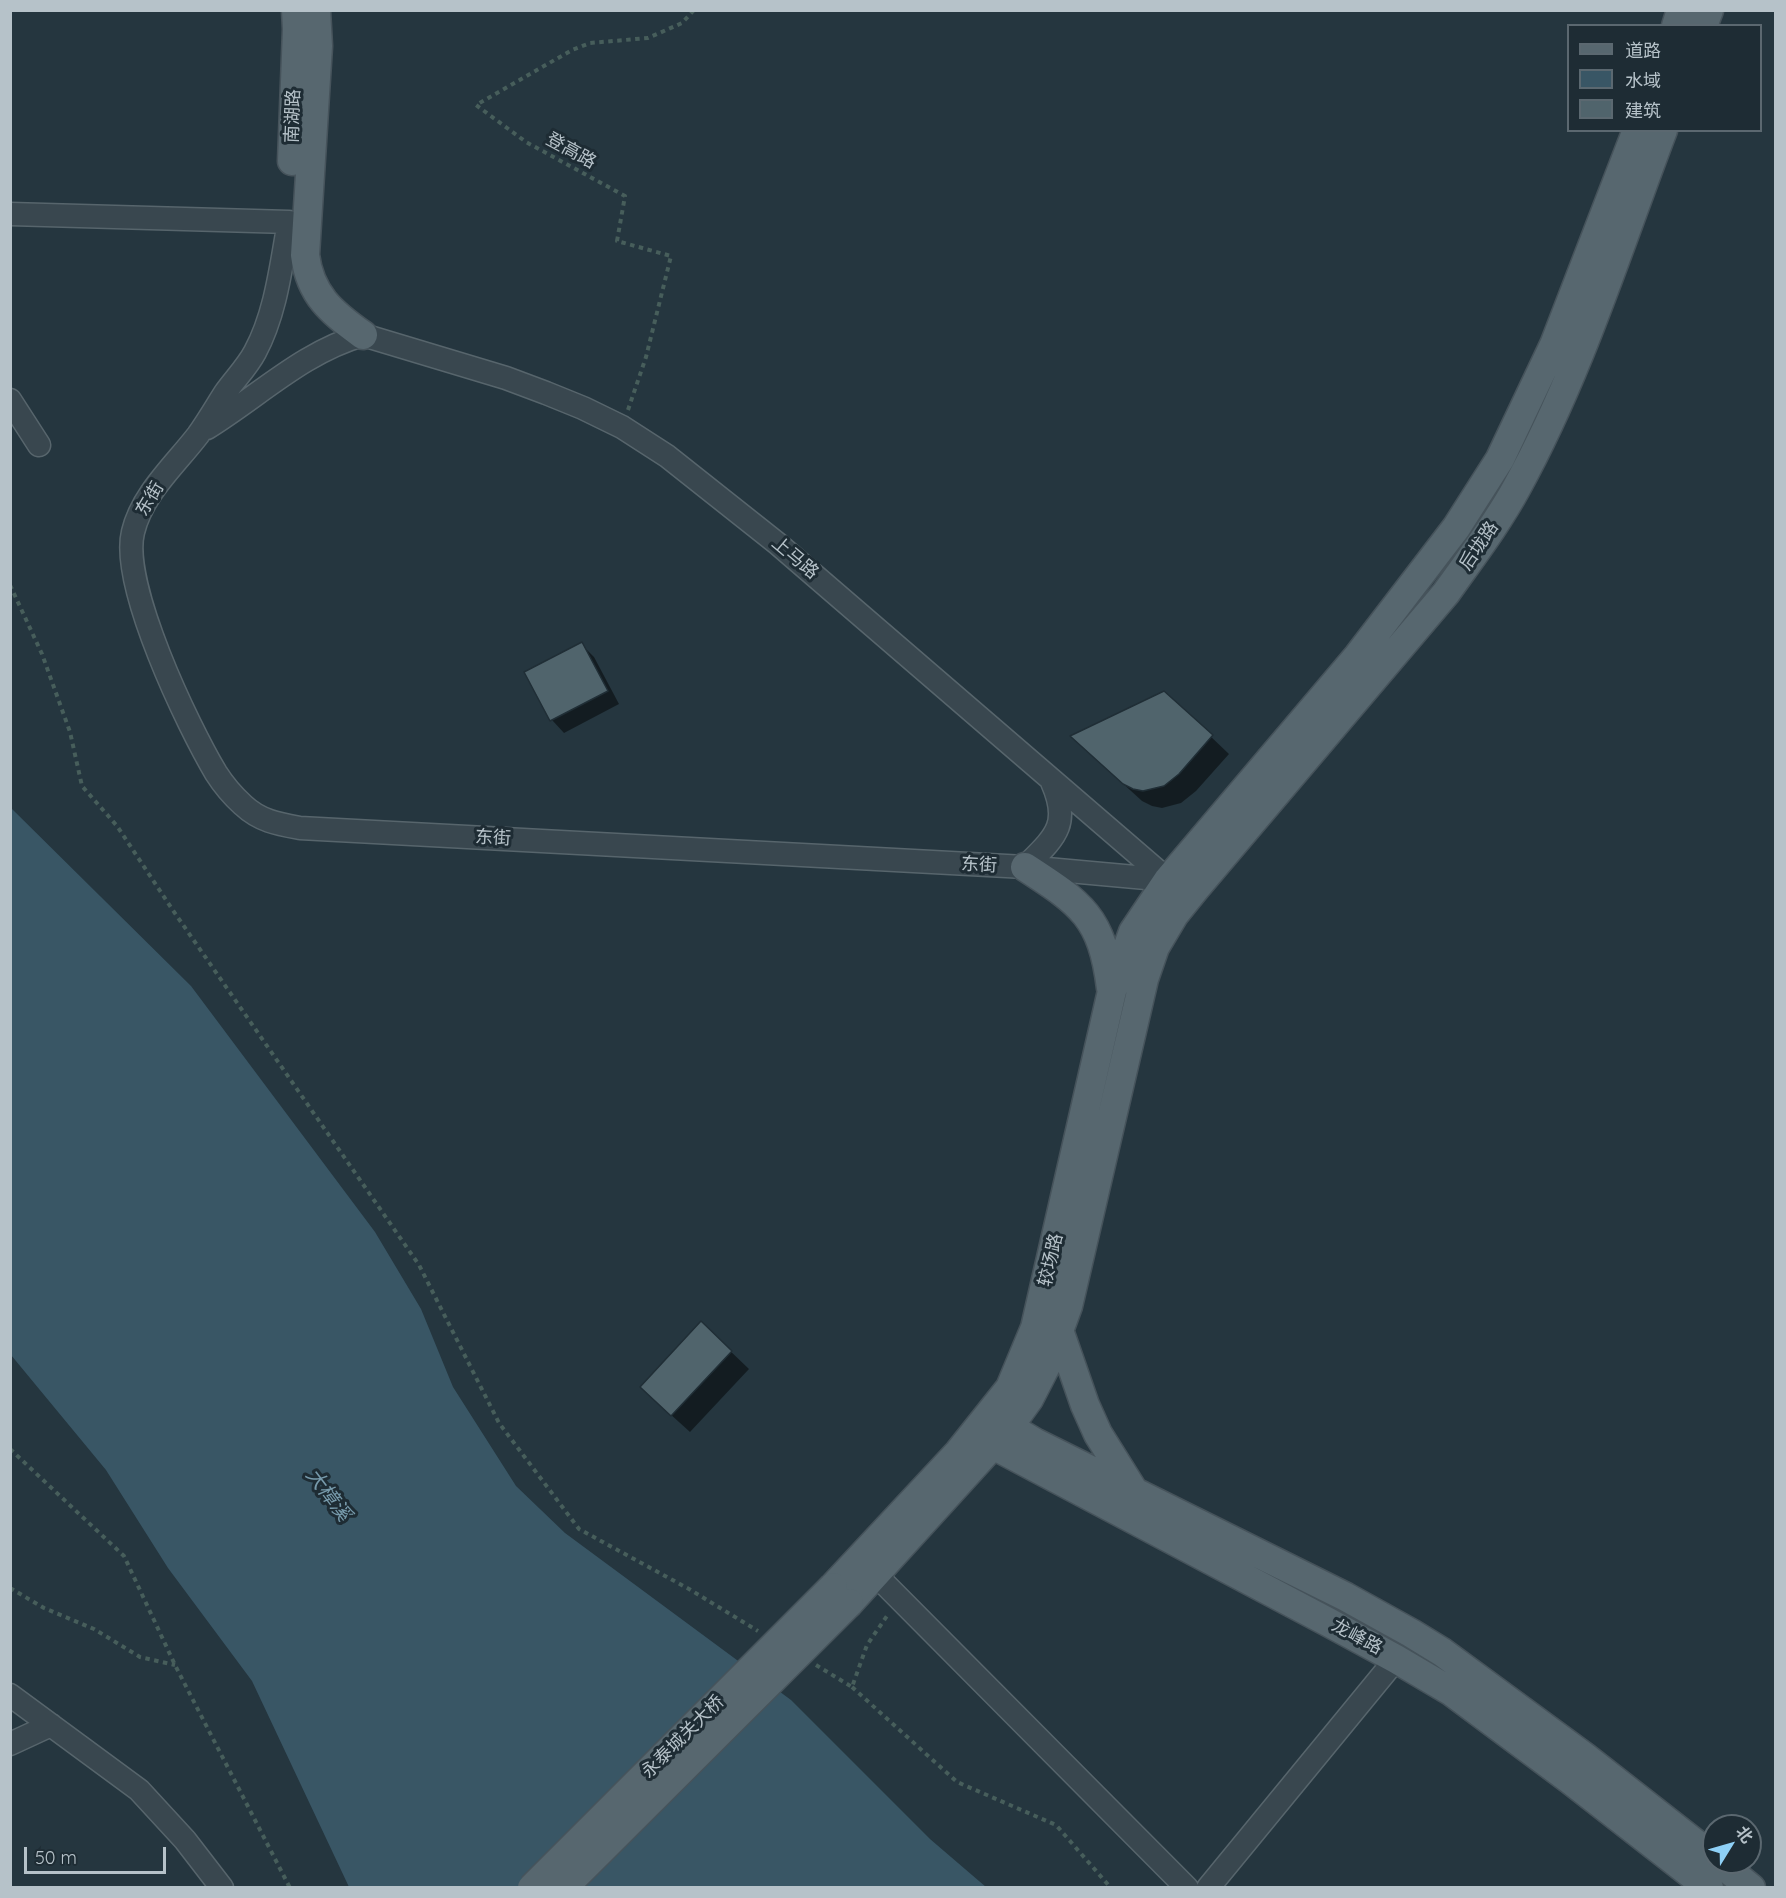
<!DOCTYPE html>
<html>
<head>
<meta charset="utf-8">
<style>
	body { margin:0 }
	#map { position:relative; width:1786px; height:1898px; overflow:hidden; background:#25363f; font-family:Quicksand,"Noto Sans SC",sans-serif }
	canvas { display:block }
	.frame { position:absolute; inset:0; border:12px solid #b6c2c9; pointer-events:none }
	.legend { position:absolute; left:1567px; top:24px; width:195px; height:108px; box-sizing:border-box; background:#1e2c34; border:2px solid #5b6870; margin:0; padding:8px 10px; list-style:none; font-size:18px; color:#b6c2c9 }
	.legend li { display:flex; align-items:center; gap:12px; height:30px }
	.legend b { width:30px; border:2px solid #5b6870 }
	.north { position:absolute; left:1702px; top:1814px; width:60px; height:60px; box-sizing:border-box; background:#1e2c34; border:2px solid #5b6870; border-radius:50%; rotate:53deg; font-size:16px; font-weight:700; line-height:24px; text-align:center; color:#b6c2c9 }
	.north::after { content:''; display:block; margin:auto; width:21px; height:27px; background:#8ed0f6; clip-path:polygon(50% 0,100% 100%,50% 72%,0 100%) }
	.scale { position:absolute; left:24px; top:1847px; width:142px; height:27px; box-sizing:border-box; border:3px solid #b6c2c9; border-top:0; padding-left:8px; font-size:18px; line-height:21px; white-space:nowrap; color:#b6c2c9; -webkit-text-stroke:4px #1e2c34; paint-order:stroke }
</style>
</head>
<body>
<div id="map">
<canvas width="1786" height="1898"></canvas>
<div class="frame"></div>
<ul class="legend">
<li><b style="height:8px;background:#57676f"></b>道路</li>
<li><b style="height:16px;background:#395665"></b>水域</li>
<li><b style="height:16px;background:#50646c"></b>建筑</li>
</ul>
<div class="north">北</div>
<div class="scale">50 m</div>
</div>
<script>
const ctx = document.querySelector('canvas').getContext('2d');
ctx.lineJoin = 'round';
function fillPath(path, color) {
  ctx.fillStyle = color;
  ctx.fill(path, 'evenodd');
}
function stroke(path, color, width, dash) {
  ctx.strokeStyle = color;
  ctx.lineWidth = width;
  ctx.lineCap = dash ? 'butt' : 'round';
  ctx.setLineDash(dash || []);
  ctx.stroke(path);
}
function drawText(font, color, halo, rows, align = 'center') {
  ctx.font = font + ' Quicksand,"Noto Sans SC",sans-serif';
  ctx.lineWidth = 6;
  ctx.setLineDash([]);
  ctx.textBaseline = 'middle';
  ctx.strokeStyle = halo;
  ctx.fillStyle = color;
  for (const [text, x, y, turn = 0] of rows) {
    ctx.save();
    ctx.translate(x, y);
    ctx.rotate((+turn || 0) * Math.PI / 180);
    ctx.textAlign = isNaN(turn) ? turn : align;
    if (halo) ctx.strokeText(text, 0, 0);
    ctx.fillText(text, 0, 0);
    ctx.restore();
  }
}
const water = new Path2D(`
	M10,807l181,179 184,246 46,77 32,78 63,99 49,47 226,167 139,139 56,48h-637l-97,-206 -84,-113 -62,-98 -95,-115z`);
const shadow = new Path2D(`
	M581,644l13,13 25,47 -55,29 -12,-13z
	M1164,692l65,62 -33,37 -15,12 -19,5 -10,-2 -10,-5 -70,-64z
	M701,1323l48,46 -59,63 -31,-28z`);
const building = new Path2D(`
	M582,642l26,49 -58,30 -26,-49z
	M1164,691l49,44 -34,39 -15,12 -21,5 -10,-2 -10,-5 -53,-48z
	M701,1321l31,30 -61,65 -31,-29z`);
const path = new Path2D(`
	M628,410l18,-53 25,-101 -54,-15 8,-45 -99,-54 -50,-37 96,-55 18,-7 58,-5 34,-15 12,-13
	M10,585l32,69 28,78 12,54 35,40 55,83 247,356 80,158 80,106 110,60 69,42
	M10,1449l114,107 51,109 115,223
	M10,1588l34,20 50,21 46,28 35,8
	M816,1665l36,22 15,-42 22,-32
	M852,1687l105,95 99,43 55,63`);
const minor = new Path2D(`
	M10,214l279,8c-8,44 -13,91 -34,130 -8,15 -20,27 -30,41 -9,14 -17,28 -27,42 -23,30 -56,59 -65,97 -13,53 55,194 83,241 7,11 17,23 27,32 17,16 35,19 57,23l725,39 143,13
	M10,400l29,45
	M207,428c52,-32 96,-76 156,-93l143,43 40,15 37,15 39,19 45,29 111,88 390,336
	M1025,867c30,-30 46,-42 27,-85
	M863,1562l324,326
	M10,1695l129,95 46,50 37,48
	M10,1744l41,-19
	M1208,1888l188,-229`);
const major = new Path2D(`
	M316,10l2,36 -13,209c5,40 27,58 58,80
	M1676,26l5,-16
	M1703,26l6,-16
	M292,161l5,-132 -1,-19
	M1025,867c57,37 77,50 86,121
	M1060,1333l25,72 13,29 35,56
	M994,1418l42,25 310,154 65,36 31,19 143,105 129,101
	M978,1437l350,185 68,37 56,33 117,87 140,109
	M833,1587l126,-135 51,-64 25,-60 77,-337 21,-59 35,-52 190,-224 98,-128 44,-69 54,-114 83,-215
	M849,1603l159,-175 21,-29 18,-35 21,-58 76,-327 11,-32 19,-32 21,-26 251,-296c24,-34 51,-69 71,-106 62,-113 100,-236 146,-357
	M1719,1862l32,26`);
const majorBridge = new Path2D(`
	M532,1888l301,-301
	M563,1888l286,-285`);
const streetNames = [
	["南湖路",293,116,-88],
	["登高路",571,151,29],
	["东街",150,499,-59],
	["后垅路",1479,546,-56],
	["上马路",795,558,40],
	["东街",493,838,3],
	["东街",979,865,3],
	["较场路",1051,1260,-77],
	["龙峰路",1357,1637,28],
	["永泰城关大桥",683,1737,-45]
];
const waterNames = [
	["大樟溪",328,1495,53]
];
fillPath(water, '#395665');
fillPath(shadow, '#0007');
fillPath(building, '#50646c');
stroke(building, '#202e36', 1.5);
stroke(minor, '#57656c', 25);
stroke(major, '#46535b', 31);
stroke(path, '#475e5b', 4, [4.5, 4.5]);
stroke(minor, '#39474f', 22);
stroke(major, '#57676f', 28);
stroke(majorBridge, '#46535b', 31, []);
stroke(majorBridge, '#57676f', 28);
drawText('18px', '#b6c2c9', '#1e2c34', streetNames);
drawText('italic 20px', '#779aab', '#1e2c34', waterNames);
</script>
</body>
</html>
